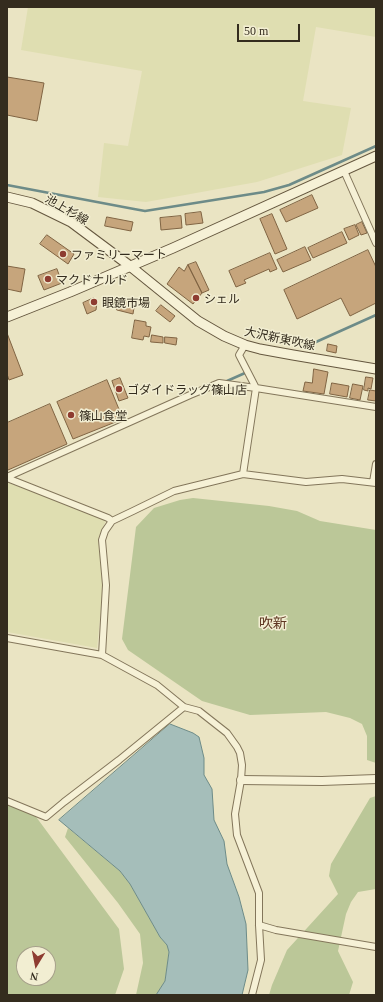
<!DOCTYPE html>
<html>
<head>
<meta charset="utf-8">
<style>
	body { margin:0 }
	#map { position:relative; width:383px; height:1002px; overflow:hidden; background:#eae4c3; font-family:Georgia,serif }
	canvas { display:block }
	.frame { position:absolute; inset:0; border:8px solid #342c1e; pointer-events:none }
	.north { position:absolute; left:16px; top:946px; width:40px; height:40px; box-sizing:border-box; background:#f2eed2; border:1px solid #a6a08a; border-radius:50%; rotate:190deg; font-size:11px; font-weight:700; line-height:16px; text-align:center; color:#342c1e }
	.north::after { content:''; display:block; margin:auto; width:14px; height:18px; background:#8e3c30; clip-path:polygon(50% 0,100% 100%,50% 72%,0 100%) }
	.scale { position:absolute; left:237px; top:24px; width:63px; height:18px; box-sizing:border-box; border:2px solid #342c1e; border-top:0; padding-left:5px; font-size:12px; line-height:14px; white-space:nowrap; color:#342c1e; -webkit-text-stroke:3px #f2eed2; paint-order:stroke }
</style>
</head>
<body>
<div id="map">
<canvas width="383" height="1002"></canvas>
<div class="frame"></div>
<div class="north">N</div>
<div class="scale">50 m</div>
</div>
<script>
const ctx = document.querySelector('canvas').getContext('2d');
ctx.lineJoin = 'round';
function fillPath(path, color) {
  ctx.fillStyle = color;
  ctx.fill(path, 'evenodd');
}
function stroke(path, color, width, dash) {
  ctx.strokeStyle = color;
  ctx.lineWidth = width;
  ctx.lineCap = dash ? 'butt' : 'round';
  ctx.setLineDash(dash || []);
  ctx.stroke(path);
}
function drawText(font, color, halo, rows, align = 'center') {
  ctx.font = font + ' Georgia,"Noto Sans JP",serif';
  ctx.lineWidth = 3;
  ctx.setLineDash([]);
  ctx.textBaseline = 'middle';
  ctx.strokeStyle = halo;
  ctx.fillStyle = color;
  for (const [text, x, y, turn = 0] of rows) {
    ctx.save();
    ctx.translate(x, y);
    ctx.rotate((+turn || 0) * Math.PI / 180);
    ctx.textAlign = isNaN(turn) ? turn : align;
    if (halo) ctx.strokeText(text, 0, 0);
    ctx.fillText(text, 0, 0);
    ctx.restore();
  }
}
const farmland = new Path2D(`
	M28,7h348v30l-60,-10 -13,74 48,7 -9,47 -85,27 -111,20 -48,-5 6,-54 24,3 14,-75 -121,-21z
	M7,482l99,38 -7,17v9l4,43 -6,59 -90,-16z`);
const green = new Path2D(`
	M193,498l76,8 28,5 23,10 56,9v233l-9,-3v-24l-5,-12 -12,-6 -24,-6 -76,3 -48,-14 -74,-51 -6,-11 14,-112 18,-19 26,-8z
	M376,796v93l-18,3 -7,10 -5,12 -8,37 15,31 -4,13h-80l3,-10 15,-35 51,-56 -9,-18 2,-12 39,-66z
	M7,803l24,7 88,119 5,40 -9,26h-108zM24,954h24v24h-24z
	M68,828l52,43 10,13 30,53 7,8 2,7 -4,29 -9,14h-20l7,-32 -3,-29 -22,-31 -53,-66z`);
const water = new Path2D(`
	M170,724l23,9 6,4 5,21v17l8,14 2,31 10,21 3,23 12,33 7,27 2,46 -6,25h-86l9,-14 4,-29 -2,-7 -7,-8 -30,-53 -10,-13 -61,-51z`);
const stream = new Path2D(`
	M7,185l127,24 11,2 119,-19 25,-7 87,-39
	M307,346l69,-31
	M227,381l18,-8`);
const building = new Path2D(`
	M7,77l37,6 -7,38 -30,-6z
	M312,195l6,13 -32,14 -6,-12z
	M201,212l2,11 -17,2 -1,-11z
	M272,214l15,35 -12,5 -15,-35z
	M181,216l1,12 -21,2 -1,-12z
	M107,217l26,5 -2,9 -26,-5z
	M362,222l5,11 -6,2 -5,-10z
	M355,225l4,10 -10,5 -5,-11z
	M342,232l5,11 -34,15 -5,-10z
	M47,235l27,19 -6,10 -28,-20z
	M305,247l6,13 -28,12 -6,-12z
	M368,250l8,17v36l-26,13 -9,-18 -44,21 -13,-29z
	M270,253l7,16 -7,3 -1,-3 -25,11 2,3 -10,4 -7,-16z
	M196,262l13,28 -7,3 -14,-28z
	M188,265l14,28 -9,11 -26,-20 12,-17 5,4z
	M7,266l18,3 -4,23 -14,-3z
	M57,269l5,14 -18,7 -6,-14z
	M94,298l3,4 -1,8 -9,4 -4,-11z
	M119,298l16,3 -2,13 -16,-4z
	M161,305l14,11 -5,6 -14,-11z
	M135,320l11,2v4l5,1 -2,10 -5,-1 -1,4 -11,-2z
	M7,333l16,42 -14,5 -2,-6z
	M152,335l11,2v6l-12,-1z
	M165,337l12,1 -1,7 -11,-2z
	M328,344l9,2 -1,7 -9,-2z
	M314,369l14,3 -4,22 -21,-3 2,-9 7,1z
	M366,377l7,1 -2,11 -3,-1v3l-4,-1z
	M120,378l8,20 -9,3 -7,-20z
	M107,380l16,39 -50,20 -16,-37z
	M332,383l17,3 -2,11 -17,-3z
	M353,384l10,2 -3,14 -10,-2z
	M370,390l6,1v10l-8,-1z
	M50,404l17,40 -59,26 -1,-3v-44z`);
const minor = new Path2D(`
	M344,171l32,72
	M243,474l13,-86 -17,-33 6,-10
	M7,477l183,-82 29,-12 37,5 120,19
	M7,478l101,40 4,3
	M373,482l3,-18
	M7,638l95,17 55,30 27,22 15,4 28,22 10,14 3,6 2,12 -1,15 -6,34 2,21 22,58v32l2,35 -9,35
	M102,655l4,-70 -4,-45 3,-9 7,-10 21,-10 41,-20 69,-17 63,8 36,-3 34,4
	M7,801l39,16 18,-15 55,-42 65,-53
	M259,925l17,5 100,17`);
const tertiary = new Path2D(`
	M241,780l81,1 54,-2`);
const secondary = new Path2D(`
	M7,197l25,6 39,19 59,44 68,55 26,15 21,9 15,4 33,6 83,14
	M7,317l63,-25 103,-44 203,-92`);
const markers = [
	[63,254,4,"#8e3c30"],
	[48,279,4,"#8e3c30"],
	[196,298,4,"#8e3c30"],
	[94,302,4,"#8e3c30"],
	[119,389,4,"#8e3c30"],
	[71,415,4,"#8e3c30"]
];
const streetNames = [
	["池上杉線",67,209,30],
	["大沢新東吹線",280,338,12]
];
const poiNames = [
	["ファミリーマート",71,254],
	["マクドナルド",56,279],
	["シェル",204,298],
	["眼鏡市場",102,302],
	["ゴダイドラッグ篠山店",127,389],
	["篠山食堂",79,415]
];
const quarterNames = [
	["吹新",273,623]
];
fillPath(farmland, '#dfdeb1');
fillPath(green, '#bbc798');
fillPath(water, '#a5beba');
stroke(water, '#6d8b88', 1);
stroke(stream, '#6d8b88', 2.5);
fillPath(building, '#c6a57c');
stroke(building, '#806443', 1);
stroke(minor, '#83765b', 8);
stroke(tertiary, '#83765b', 10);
stroke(secondary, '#65573f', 11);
stroke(minor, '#f6f1d6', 6);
stroke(tertiary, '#f6f1d6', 8);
stroke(secondary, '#f6f1d6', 9);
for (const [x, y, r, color] of markers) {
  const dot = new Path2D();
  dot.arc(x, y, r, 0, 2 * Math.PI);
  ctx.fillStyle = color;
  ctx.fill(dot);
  stroke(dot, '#f2eed2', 1.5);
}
drawText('12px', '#342c1e', '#f2eed2', streetNames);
drawText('12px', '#342c1e', '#f2eed2', poiNames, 'left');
drawText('14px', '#5e3621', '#f2eed2', quarterNames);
</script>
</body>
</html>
